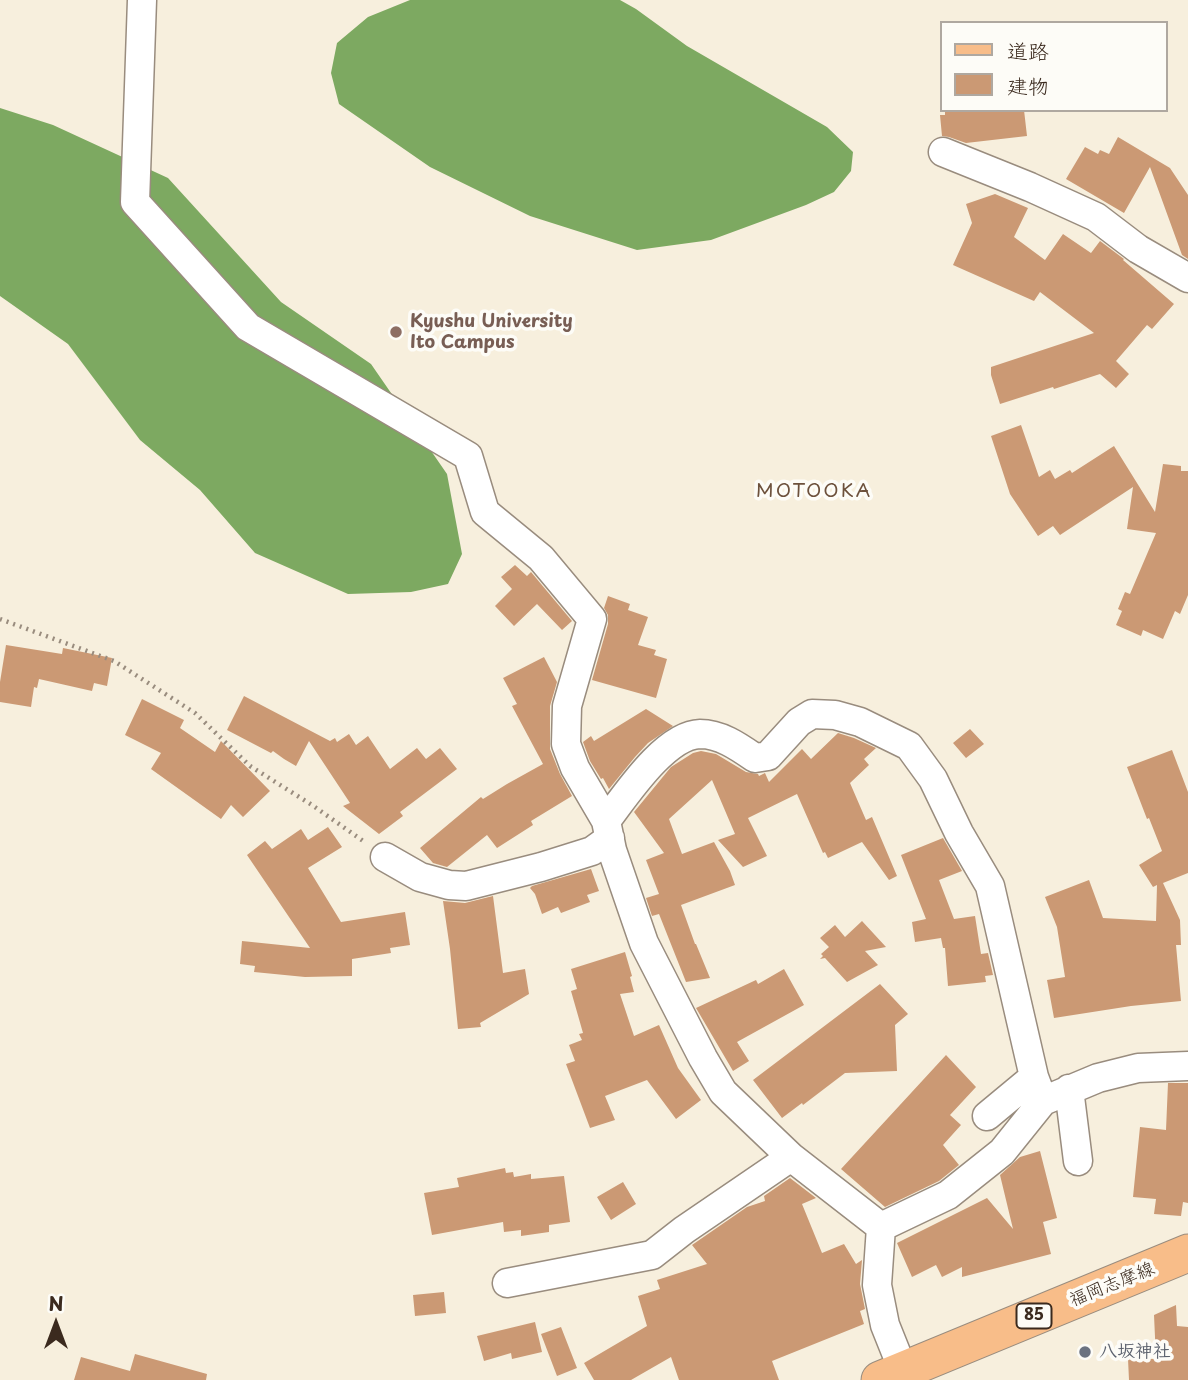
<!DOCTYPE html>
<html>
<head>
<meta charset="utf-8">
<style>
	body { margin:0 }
	#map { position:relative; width:1188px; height:1380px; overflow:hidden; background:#f7efdd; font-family:"Playpen Sans","Klee One",sans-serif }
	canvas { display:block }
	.legend { position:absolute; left:940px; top:21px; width:228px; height:91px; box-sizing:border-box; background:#fdfcf7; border:2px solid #afa8a0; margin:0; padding:9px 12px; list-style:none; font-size:21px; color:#3b2a1e }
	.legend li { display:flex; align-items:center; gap:14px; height:35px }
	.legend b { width:35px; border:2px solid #afa8a0 }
	.north { position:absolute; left:21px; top:1289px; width:70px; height:70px; -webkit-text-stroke:5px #fdfcf7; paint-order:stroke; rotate:0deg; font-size:19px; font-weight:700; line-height:28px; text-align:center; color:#3b2a1e }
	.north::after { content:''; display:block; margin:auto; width:24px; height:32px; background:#3b2a1e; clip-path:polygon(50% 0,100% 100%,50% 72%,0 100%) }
</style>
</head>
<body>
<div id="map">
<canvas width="1188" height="1380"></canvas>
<ul class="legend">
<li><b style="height:9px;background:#f8bd89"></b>道路</li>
<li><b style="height:19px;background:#cb9974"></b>建物</li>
</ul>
<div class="north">N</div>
</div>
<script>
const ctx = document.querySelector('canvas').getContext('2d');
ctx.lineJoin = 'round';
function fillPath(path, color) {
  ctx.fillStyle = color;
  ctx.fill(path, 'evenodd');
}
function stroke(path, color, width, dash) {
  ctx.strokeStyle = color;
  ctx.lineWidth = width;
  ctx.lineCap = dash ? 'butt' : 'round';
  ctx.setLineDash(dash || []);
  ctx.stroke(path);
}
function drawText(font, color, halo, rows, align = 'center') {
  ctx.font = font + ' "Playpen Sans","Klee One",sans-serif';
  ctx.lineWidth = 7;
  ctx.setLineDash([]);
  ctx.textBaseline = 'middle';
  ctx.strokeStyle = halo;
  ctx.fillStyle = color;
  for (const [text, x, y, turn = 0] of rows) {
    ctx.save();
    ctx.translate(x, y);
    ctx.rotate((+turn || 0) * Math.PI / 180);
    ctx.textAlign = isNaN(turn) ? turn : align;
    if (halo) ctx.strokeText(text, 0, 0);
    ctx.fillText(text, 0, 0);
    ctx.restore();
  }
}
const forest = new Path2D(`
	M410,0h210l16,9 51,37 140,81 26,25 -2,19 -17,21 -28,13 -95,35 -74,10 -107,-34 -100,-49 -91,-63 -8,-31 6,-30 31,-26z
	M0,108l53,17 115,53 113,124 90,62 76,110 15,80 -14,30 -37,8 -63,2 -93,-41 -55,-63 -60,-50 -72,-96 -68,-48z`);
const building = new Path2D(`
	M945,110h79l3,26 -61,7 -17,-6 -7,-1 -2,-21h5z
	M1118,137l52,31 18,27v64l-6,-4 -32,-88 -26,46 -58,-34 19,-32 13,7 2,-4 9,4z
	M995,194l33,14 -14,29 31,23 18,-26 28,19 9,-12 24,18 -1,1 51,44 -22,25 -5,-4 -31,36 13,13 -13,14 -16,-14 -46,15 -1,-2 -53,17 -9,-29v-8l103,-34 -54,-41 -6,9 -81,-36 19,-42 -6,-19z
	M1021,425l18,52 11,-7 5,9 15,-9 2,3 42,-27 41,66 8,-48 18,2v5h7v124l-8,19 -5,-3 -12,28 -20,-9 -2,6 -25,-11 6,-14 -4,-2 7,-17 5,2 26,-61 -29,-4 6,-42 -73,48 -7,-9 -15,10 -28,-42 -19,-58z
	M515,565l12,11 4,-4 41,49 -10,9 -25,-26 -23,22 -19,-20 17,-17 -11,-12z
	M608,596l22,8 -2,6 20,7 -10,28 18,5 -2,5 13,4 -11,39 -64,-18 16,-56v-9l-4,-7z
	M6,645l56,9 1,-6 49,10 -5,28 -13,-3 -2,8 -53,-12 -2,9 -3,-1 -3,20 -31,-5v-20z
	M544,657l13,25 -7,24v43l10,25 12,22 -41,25 2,4 -36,23 -10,-13 -40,32 -14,-4 -13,-15 61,-51 2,2 24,-15 36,-20 -31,-58 5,-2 -14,-26z
	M244,696l86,45 5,-3 2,4 12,-8 7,11 12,-9 22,33 27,-21 9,11 14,-11 17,21 -57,43 3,4 -24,18 -36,-28 7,-3 -41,-62 -13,25 -12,-7 -11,-8 -2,2 -44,-23z
	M142,699l42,21 -4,8 35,24 6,-11 49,50 -27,26 -12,-12 -10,14 -70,-50 10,-16 -36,-18z
	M646,709l27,17 -25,17 -13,14 -26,32 -6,-11 -2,1 -11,-18 -7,-19 8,-6 3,5z
	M970,729l14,15 -18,14 -13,-15z
	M838,733l16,5 22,10 -12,11 5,6 -19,18 16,37 6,-3 25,59 -8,4 -27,-38 -34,16 -3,-6 -2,1 -26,-59 -49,24 19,38 -24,11 -25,-27 17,-6 -23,-54 -43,39 13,35 32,-12 16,29 5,14 -54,20 14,39h1l14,34 -24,4 -27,-68 -7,2 -6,-18 13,-4 -13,-34 18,-7 -30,-41 37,-45 22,-14 8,-2 15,3 30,18 12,2 1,2 6,-3 4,9 33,-33 9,10z
	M1172,750l16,42v81l-25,10 17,37 1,25h-5l5,56 -50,5 -77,12 -7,-38 18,-3 -8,-50 -12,-30 44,-17 14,38 53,3 1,-36 -4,2 -14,-22 23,-14 -13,-33 -2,1 -20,-52z
	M328,827l14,20 -34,21 33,54 64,-10 5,33 -20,3 1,5 -39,6v17l-47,1 -51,-5 1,-6 -15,-2 2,-23 68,7 -63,-93 18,-14 7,8 29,-20 7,11z
	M943,838l19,33 -23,9 15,39 21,-3 6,38 7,-1 5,22 -8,1 1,6 -38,4 -3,-38h-2l-2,-10 -26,4 -3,-20 14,-3 -25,-64z
	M591,869l8,22 -12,4 3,7 -29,11 -3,-6 -16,7 -7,-20 -5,-6 2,-2z
	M493,896l10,77 22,-4 4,25 -49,29 1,4 -23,2 -8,-80 -7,-48 22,2z
	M862,921l24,26 -21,4 13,14 -31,17 -22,-24 -5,1 3,-3 -2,-2 8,-7 -9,-9 15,-13 10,12z
	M625,952l7,24 -2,1 4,15 -14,2 14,42 25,-11 19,43 23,32 -25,19 -29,-39 -42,16 10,24 -25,8 -24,-64 9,-3 -6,-16 13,-5 -3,-6 4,-1 -12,-42 6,-2 -6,-20z
	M784,969l20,36 -67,37 12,19 -16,10 -37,-63 60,-28 2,4z
	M880,984l28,30 -13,11 2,46 -52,2 -42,32 -1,-2 -20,15 -29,-38z
	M946,1055l30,32 -26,28 11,10 -18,20 16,20 -20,16 -54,26 -44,-38z
	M1168,1083h20v120l-5,-1 -2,14 -27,-2 2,-15 -23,-2 7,-70 26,3z
	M1040,1151l17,67 -14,4 8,32 -89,23v-10l-20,10 -6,-12 -24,12 -15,-34 90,-45 26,31 -13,-54 20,-18z
	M505,1168l1,5 7,-1 1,5 17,-3v5l33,-3 6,46 -21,3v7l-28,4v-6l-17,2 -1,-10 -71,13 -8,-42 35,-6 -2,-9z
	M790,1178l26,20 -14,6 20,49 22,-9 12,20 6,-4 -2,24 5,25 -5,2 4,13 -92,37 7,19h-100l-8,-23 -40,23h-37l-10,-17 63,-37 -9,-30 22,-7 -3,-9 50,-16 -15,-19 55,-38 18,-6 -1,-5z
	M623,1182l13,22 -25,16 -14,-23z
	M444,1292l2,21 -31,3 -2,-21z
	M1176,1305l1,21 11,1v53h-59l-1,-21h28l-2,-44z
	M535,1322l7,30 -30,7 -1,-6 -27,8 -7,-25z
	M561,1327l16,41 -20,8 -16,-42z
	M135,1354l72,20 -1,6h-132l7,-23 49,14z`);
const path = new Path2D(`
	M0,619l114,42 81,52 55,53 62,39 54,38`);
const minor = new Path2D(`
	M142,0l-7,202 113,125 220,129 17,56 56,46 51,61 -25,87 -1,38 9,24 31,53 6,29 32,93 59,115 20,34 68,65 90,70
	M943,152l87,35 66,30 42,32 50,29
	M606,821c20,-26 59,-86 94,-87 21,0 39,13 55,24l13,-2 31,-34 13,-8 23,1 25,7 49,24 24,33 26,54 31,53 44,191 9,24
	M385,857l35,20 29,8 17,1 75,-19 51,-16 18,-13
	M1069,1089l9,72
	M987,1116l47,-39
	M507,1283l145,-28 32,-25 107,-73
	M903,1370l-18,-45 -8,-40 4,-58 67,-32 54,-43 41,-51 55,-23 40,-10 50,-2`);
const major = new Path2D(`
	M880,1380l308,-127`);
const markers = [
	[396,332,7,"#8d6e63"],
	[1085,1352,7,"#6b7280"]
];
const shields = [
	[1034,1316,35]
];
const shieldNames = [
	["85",1034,1316]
];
const educationNames = [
	["Kyushu University",410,322],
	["Ito Campus",410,343]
];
const streetNames = [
	["福岡志摩線",1112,1285,-22]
];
const worshipNames = [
	["八坂神社",1099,1352]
];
const neighbourhoodNames = [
	["MOTOOKA",814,492]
];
fillPath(forest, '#7da961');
fillPath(building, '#cb9974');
stroke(minor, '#998c7e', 31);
stroke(major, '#998c7e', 39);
stroke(path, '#998c7e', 4.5, [2, 5]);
stroke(minor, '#fff', 28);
stroke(major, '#f8bd89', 37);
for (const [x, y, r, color] of markers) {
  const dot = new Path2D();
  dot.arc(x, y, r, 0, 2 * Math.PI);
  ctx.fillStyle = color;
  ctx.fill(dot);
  stroke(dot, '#fdfcf7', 2.5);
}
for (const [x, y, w] of shields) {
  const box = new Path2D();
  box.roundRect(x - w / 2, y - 12.5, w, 25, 5);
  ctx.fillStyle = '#fdfcf7';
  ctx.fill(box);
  stroke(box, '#3b2a1e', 2);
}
drawText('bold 16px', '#3b2a1e', null, shieldNames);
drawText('bold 18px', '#785e54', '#fdfcf7', educationNames, 'left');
drawText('18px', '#3b2a1e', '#fdfcf7', streetNames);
drawText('bold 18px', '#5b616d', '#fdfcf7', worshipNames, 'left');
ctx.letterSpacing = '2px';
drawText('19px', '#6d513c', '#fdfcf7', neighbourhoodNames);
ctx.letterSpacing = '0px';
</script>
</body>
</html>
